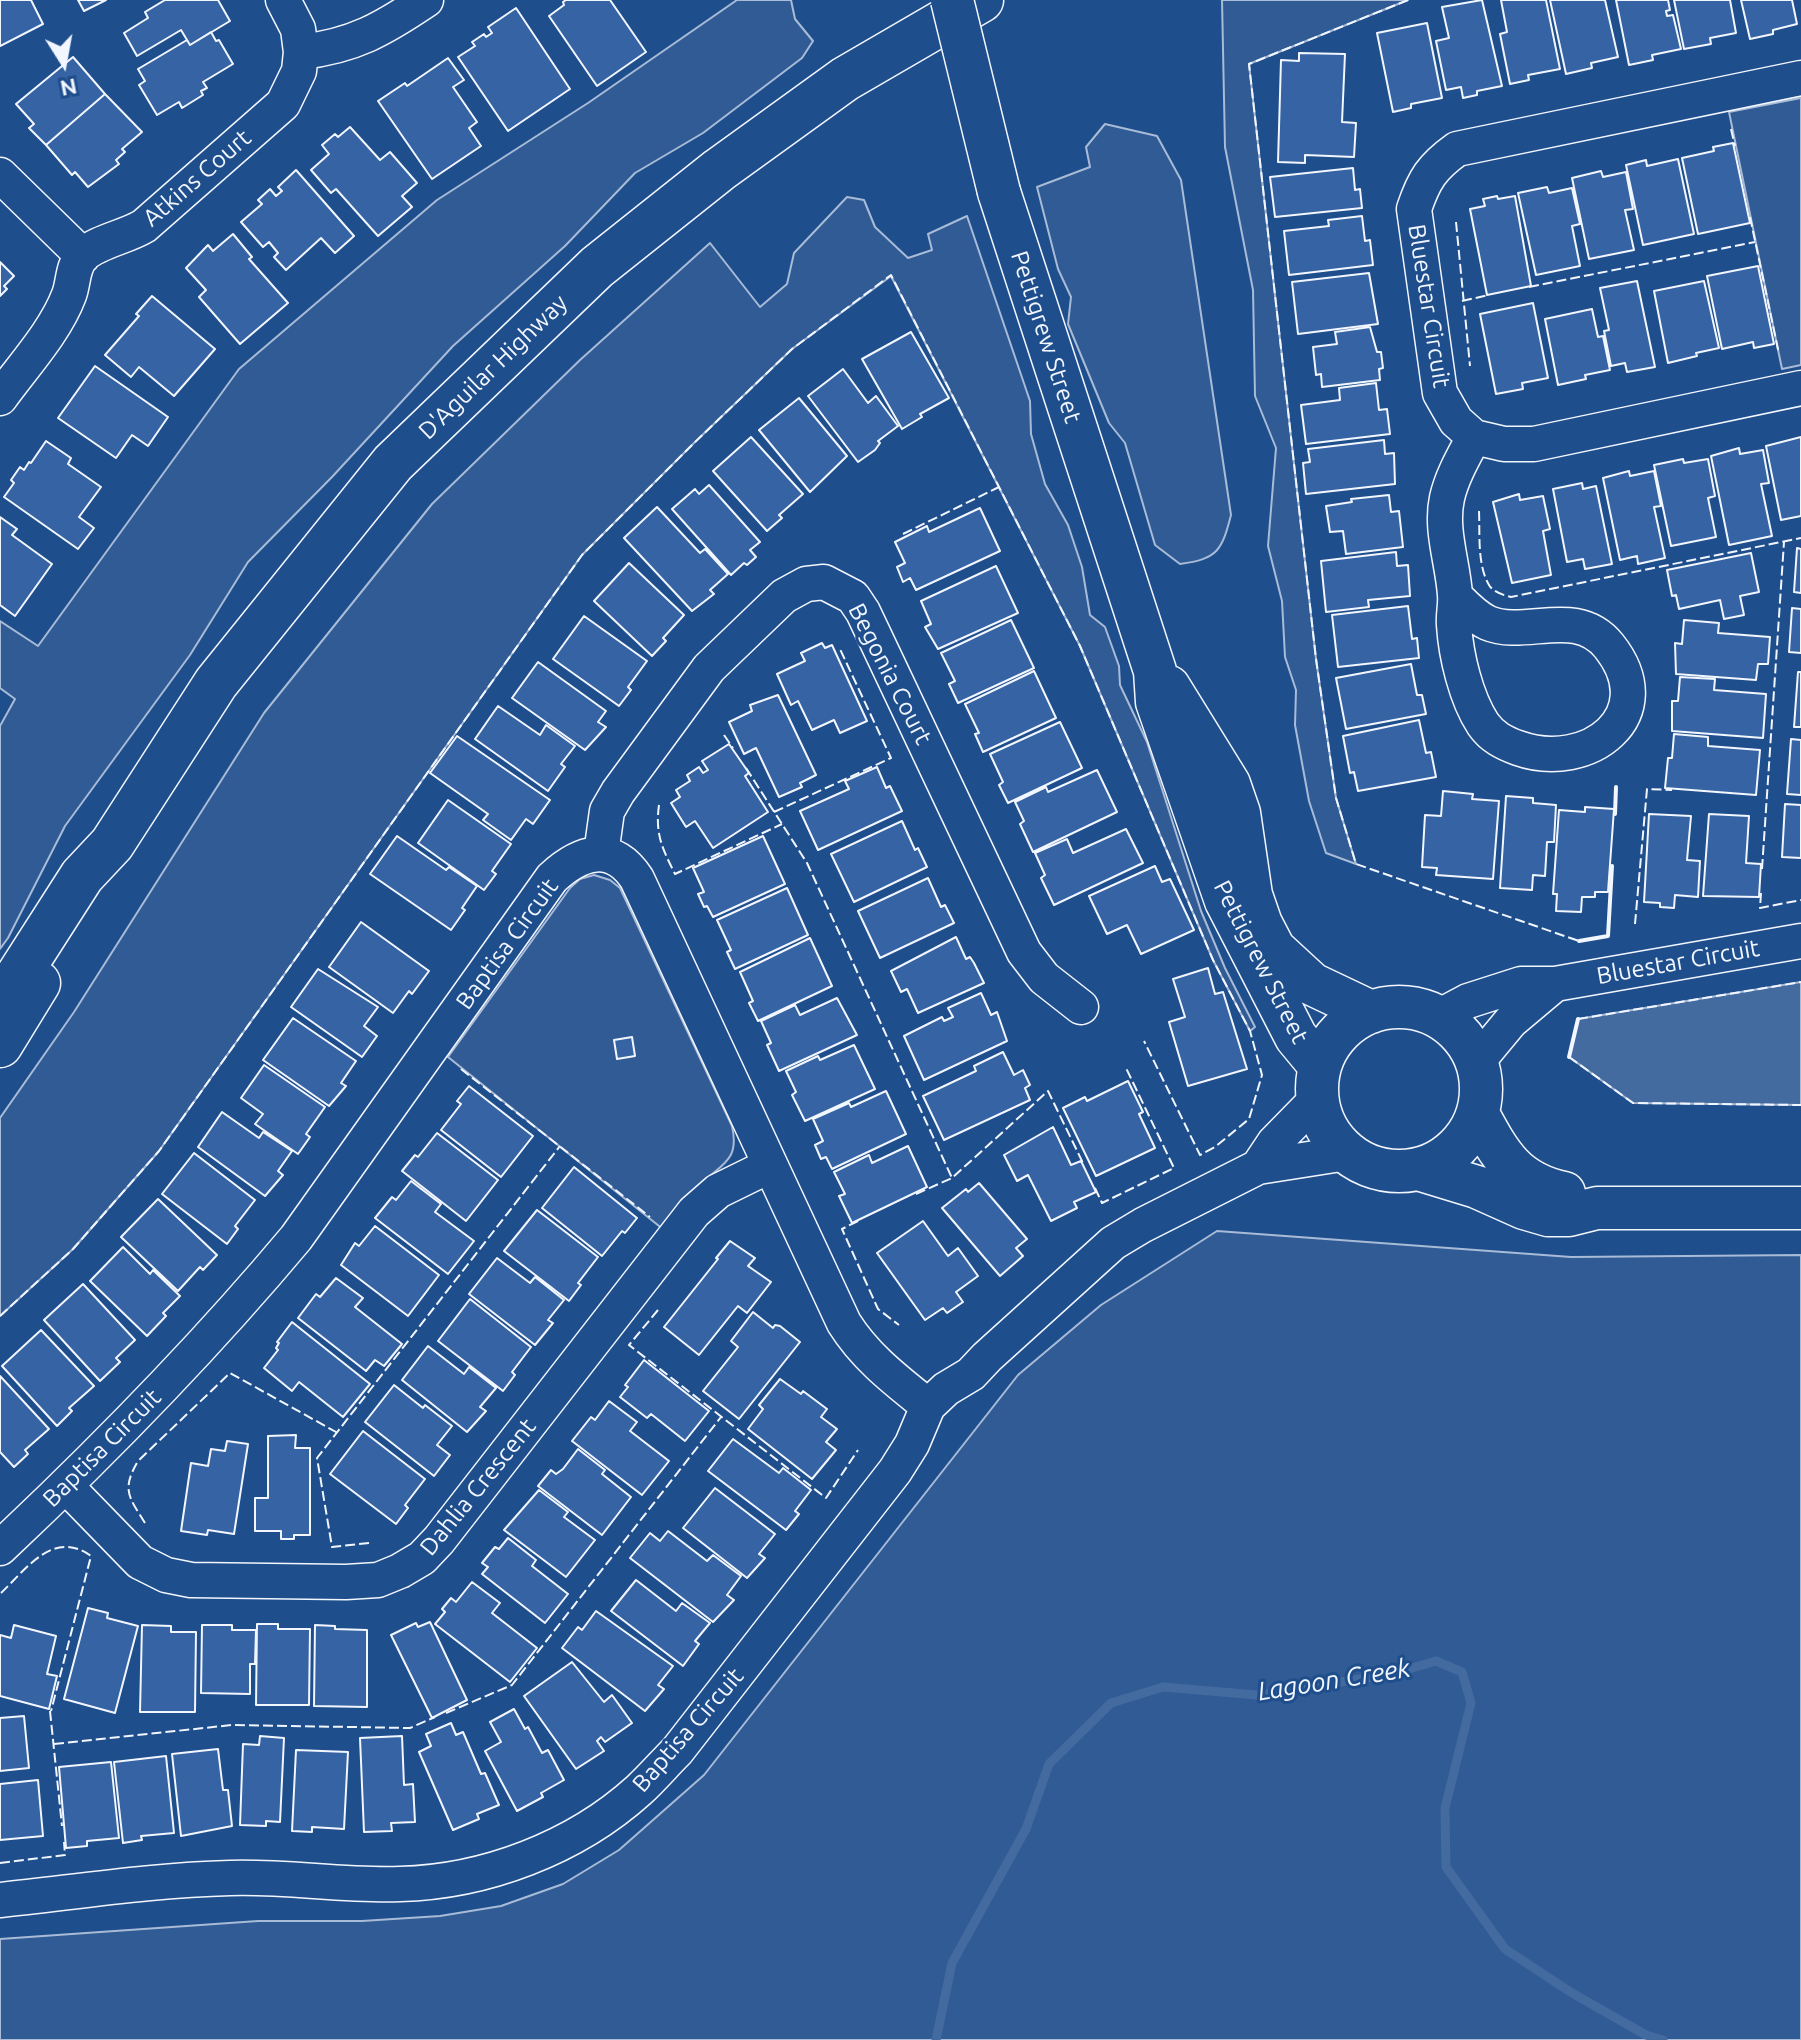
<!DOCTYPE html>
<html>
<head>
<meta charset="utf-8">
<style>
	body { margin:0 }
	#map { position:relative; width:1801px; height:2040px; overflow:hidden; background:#1f4e8c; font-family:Ubuntu,sans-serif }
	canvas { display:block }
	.north { position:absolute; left:24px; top:24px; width:80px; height:80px; -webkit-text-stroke:6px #1f4e8c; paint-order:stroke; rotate:169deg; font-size:22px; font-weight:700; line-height:32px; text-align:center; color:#f2f6ff }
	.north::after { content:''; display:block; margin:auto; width:28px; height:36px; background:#f2f6ff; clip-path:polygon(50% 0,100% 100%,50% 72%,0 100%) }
</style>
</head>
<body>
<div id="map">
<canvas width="1801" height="2040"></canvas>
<div class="north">N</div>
</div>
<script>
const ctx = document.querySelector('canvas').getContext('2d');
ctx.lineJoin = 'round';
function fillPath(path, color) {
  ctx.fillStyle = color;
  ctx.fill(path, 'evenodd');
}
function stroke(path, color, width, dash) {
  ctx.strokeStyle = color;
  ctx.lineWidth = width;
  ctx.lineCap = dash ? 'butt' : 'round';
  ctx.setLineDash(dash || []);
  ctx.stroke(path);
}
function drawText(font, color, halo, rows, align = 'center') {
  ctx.font = font + ' Ubuntu,sans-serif';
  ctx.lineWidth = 6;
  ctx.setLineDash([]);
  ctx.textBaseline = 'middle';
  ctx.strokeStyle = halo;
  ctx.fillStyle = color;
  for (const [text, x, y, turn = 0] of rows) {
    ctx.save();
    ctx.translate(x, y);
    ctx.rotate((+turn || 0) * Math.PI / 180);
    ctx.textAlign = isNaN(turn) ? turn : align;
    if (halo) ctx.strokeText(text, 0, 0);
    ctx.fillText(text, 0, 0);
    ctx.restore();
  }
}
const green = new Path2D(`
	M737,0h54l4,19 18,22 -11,17 -99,75 -68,40 -70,73 -112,100 -121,131 -84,85 -58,93 -125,171 -57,112 -8,11v-223l15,-27 -15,-11v-67l38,25 201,-277 198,-169 151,-97z
	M1222,0h186l-159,64 67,595 20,139 20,66 -30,-11 -17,-52 -14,-76 1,-35 -11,-33 -3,-56 -14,-55 8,-98 -21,-52 -2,-106 -28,-143z
	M1801,98v267l-19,4 -53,-257z
	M1105,124l52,12 24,44 50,335c-9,35 -13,44 -51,49l-25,-19 -30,-102 -16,-20 -41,-99 3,-27 -13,-28 -21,-82 53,-20 -4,-20z
	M847,197l17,3 11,27 33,31 24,-8 -4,-16 39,-18 63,185 1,33 14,50 23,41 14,42 8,48 15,12 14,39 1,19 27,57 54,169 24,57 30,59 -5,4 -37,-71 -133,-314 -189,-370 -99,73 -99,95 -111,111 -423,596 -86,98 -73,67v-198l74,-106 190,-299 168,-209 148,-144 130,-117 50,64 27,-23 7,-31z
	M594,875l16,5 10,8 112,238c8,35 -11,38 -31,58 -13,14 -25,31 -37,46l-216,-173 122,-169 10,-9z
	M1217,1231l354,26 230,-2v785h-1801v-101l258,-18h104l78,-5 61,-10 62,-22 56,-34 85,-75 314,-400 83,-70z`);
const water = new Path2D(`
	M1801,982v123l-168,-2 -64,-46 9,-38z`);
const stream = new Path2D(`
	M936,2040l16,-77 74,-134 23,-65 62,-61 52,-16 94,8 135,-21 44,-13 26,11 9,31 -26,105 1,59 59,82 67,44 74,42 17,5`);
const building = new Path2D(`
	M0,0h31l12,24 -43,22z
	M78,0h28l-22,11z
	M165,0h53l12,21 -40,24 -9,-15 -44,26 -13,-23 24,-15 -3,-6z
	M566,0h44l36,52 -49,34 -48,-70 15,-11 -1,-3z
	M1482,0l20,86 -25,5v4l-14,3 -2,-11 -15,3 -10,-49 13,-3 -7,-31z
	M1501,0h45l14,69 -32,6 1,5 -19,4 -10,-50 7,-2z
	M1550,0h55l13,57 -27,6 1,5 -26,6z
	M1616,0h52l2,10 -4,1 1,5 6,-1 8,34 -29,6 1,5 -24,5z
	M1674,0h56l6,33 -26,5 1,6 -27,5z
	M1741,0h51l5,24 -24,6v4l-23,5z
	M516,8l54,81 -62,42 -50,-74 17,-11 -3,-4 12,-8 2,3 6,-4 -4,-6z
	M1427,23l15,75 -31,6v4l-18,4 -16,-79z
	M211,32l5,9 3,-1 14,24 -30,18 4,6 -6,3 2,4 -21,13 -3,-6 -22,13 -18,-30 6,-4 -7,-12 49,-29 3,5z
	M1299,53l46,1 -3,68 14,1 -2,34 -49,-2v8l-27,-1 3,-102 18,1z
	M73,57l32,37 -59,51 -17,-17 5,-4 -18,-20z
	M448,58l16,22 -11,7 24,35 -8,6 12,18 -49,33 -54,-78 27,-18 2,3z
	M105,94l37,38 -20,17 3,3 -9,8 3,4 -31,23 -13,-15 -3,3 -26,-30z
	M350,127l30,33 10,-8 27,31 -15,13 10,11 -34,29 -42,-47 -5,4 -20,-23 18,-16 -7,-9 13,-11 3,3z
	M1733,143l17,80 -52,11 -16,-76 32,-7 -1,-4z
	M1678,159l16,75 -51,11 -17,-80 20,-5 1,6z
	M1353,168l2,22 5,-1 2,19 -87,9 -5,-40z
	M296,170l58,66 -19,17 -14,-15 -35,32 -12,-13 4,-4 -9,-11 -6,5 -22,-25 21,-18 -4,-4 12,-11 6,7 6,-5 -4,-4z
	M1601,171l2,6 23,-5 7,37 -8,1 9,40 -45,9 -17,-81z
	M1547,187l2,6 23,-5 8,36 -8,2 8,40 -44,9 -18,-82z
	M1497,196l1,3 17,-3 16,90 -44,9 -17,-86 15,-3 -2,-7z
	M1362,216l3,25 5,-1 3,25 -84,10 -5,-44 45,-5 -1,-6z
	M233,234l19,23 -3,2 39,44 -48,41 -41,-47 7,-7 -20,-22 22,-23 5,6z
	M0,262l14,14 -10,10 3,3 -7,7z
	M1758,266l16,78 -20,4 -1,-6 -31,7 -15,-73z
	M1369,273l9,51 -80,10 -6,-52z
	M1637,281l18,86 -28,5 -2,-9 -14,3 -7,-35 5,-1 -9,-42z
	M1704,281l15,67 -23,5 1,3 -29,7 -14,-72z
	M152,296l63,53 -41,47 -35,-29 -8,10 -26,-22 34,-39 -3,-2z
	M1533,303l15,75 -26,5 1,6 -27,5 -16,-80z
	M1592,309l6,28 5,-1 7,34 -25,5 1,4 -28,6 -13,-66z
	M1370,327l7,25h4l2,16 -4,1 1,11 -58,7 -1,-13 -5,1 -3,-28 24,-3 -2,-12z
	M911,332l38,66 -29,16 2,3 -20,12 -40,-70z
	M95,366l73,51 -20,29 -16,-11 -16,23 -58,-40z
	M843,369l25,34 8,-7 22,30 -20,15 2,2 -5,7 -17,12 -50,-66z
	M1376,383l3,27 8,-1 3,25 -84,10 -5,-39 39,-5 -1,-12z
	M799,398l48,58 -37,36 -51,-62z
	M751,437l52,57 -24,21 3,3 -15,13 -54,-60z
	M1801,437v79l-20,4 -15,-74z
	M1384,440l1,14 9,-1 1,31 -89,10 -3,-31 7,-1 -2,-13z
	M46,441l25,17 -3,6 33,23 -22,30 15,11 -16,21 -74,-52 10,-14 -3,-3 9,-13 4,3 5,-8 2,1z
	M1739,448l1,6 23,-4 6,33 -8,1 11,52 -43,9 -18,-89z
	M1683,459l1,4 24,-4 7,37 -7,2 8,39 -45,9 -17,-81z
	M1629,471l1,5 24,-5 7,35 -7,1 11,51 -27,6 -1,-8 -17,4 -17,-82z
	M1582,483l1,6 13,-3 16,78 -27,5 -2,-10 -16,3 -14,-73z
	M709,485l51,57 -10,8 6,7 -9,8 -3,-2 -13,12 -59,-66 23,-20 4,5z
	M1519,494l1,6 23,-4 7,33 -7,2 8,44 -39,8 -19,-81z
	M1389,495l2,17 8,-1 4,36 -57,7 -3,-23 -13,1 -4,-26 26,-4 -1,-3z
	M657,507l43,46 5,-4 23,25 -18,16 4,4 -22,17 -68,-73z
	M980,508l20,43 -84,39 -6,-12 -7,4 -6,-15 8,-4 -10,-21 32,-16 2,6z
	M0,517l17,12 -5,6 40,29 -37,52 -15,-11z
	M1797,548l4,1v44l-7,-1z
	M1396,552l1,14 11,-1 2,31 -42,4 1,7 -43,5 -5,-51z
	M1751,553l8,39 -19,4 4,19 -20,4 -4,-19 -41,9 -3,-14 -4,1 -5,-26z
	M629,563l55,52 -21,23 3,3 -14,15 -58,-55z
	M996,566l22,47 -80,36 -13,-22 6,-3 -10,-23z
	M1408,606l4,33 5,-1 2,20 -81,9 -6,-52z
	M1792,608l9,1v44l-12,-1z
	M584,616l63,45 -19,26 3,3 -12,16 -66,-47z
	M1011,620l23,48 -76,35 -9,-19 6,-3 -14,-28z
	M1684,620l35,3 -1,10 52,4 -2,27h-10l-2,16 -80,-6 -1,-31 7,1z
	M822,643l3,5 7,-3 35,76 -27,12 -6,-13 -22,10 -14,-29 -7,4 -14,-31 28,-13 -4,-8z
	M538,662l68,49 -8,11 8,5 -21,23 -73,-52z
	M1411,664l6,31h5l4,19 -80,15 -10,-51z
	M1034,671l22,47 -73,34 -8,-18 4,-1 -14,-29z
	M1798,672h3v55h-7z
	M1680,677l35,2 -1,11 52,4 -3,44 -91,-7v-30h6z
	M778,695l38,80 -16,8 2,4 -23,10 -23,-49 -12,6 -15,-32 23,-11 -2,-6z
	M498,706l42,29 6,-10 29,21 -14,18 4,3 -17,24 -73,-52z
	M1419,720l7,33 5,-1 5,25 -78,14 -4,-19 -4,1 -7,-37z
	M1060,722l22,46 -74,35 -9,-18 4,-3 -13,-28z
	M1674,734l34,3v9l52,4 -4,45 -91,-7 3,-30h4z
	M457,736l93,64 -17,24 -7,-5 -15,21 -28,-20 5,-6 -58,-41z
	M1791,739l10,1v55l-14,-1z
	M729,744l20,29 -4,3 23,36 -55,36 -18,-27 -9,6 -15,-24 9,-6 -4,-7 14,-9 -3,-6 12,-8 4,6 5,-3 -6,-9z
	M877,767l9,21 4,-2 12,25 -84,39 -18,-39 49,-22 -4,-8z
	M1097,770l20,42 -84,40 -13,-28 4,-3 -9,-19 31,-15 2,5z
	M1443,791l30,3 -1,5 27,2 -6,78 -57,-4 1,-7 -15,-1 3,-52 16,1z
	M1506,796l27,2v5l23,2 -2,37h-7l-2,34 -12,-1 -1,15 -32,-2z
	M448,800l63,44 -19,27 4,3 -12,16 -66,-47z
	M1785,804l16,1v53l-19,-1z
	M1585,807l29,2 -6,83h-13v5h-13l-1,15 -25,-1 1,-17h-4l6,-84 26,2z
	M1649,814l42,2 -4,44 13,1 -2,36 -23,-2 -1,13 -14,-1v-4l-16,-1z
	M1709,814l40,2 -3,47 15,1 -2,33 -56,-1z
	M902,821l13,29 3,-2 9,19 -73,35 -23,-48z
	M1126,829l17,34 -89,42 -13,-27 4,-3 -10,-22 32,-14 6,14z
	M397,836l49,34 3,-3 28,19 -15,22 3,2 -14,20 -81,-56z
	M763,836l22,48 -72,33 -6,-11 -3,1 -6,-13 6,-2 -11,-24z
	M1155,866l7,16 8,-3 24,51 -53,24 -14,-29 -20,9 -18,-38z
	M928,878l13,29 4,-2 9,18 -74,35 -22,-47z
	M787,888l21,47 -73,34 -8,-17 4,-2 -14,-30z
	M361,922l68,49 -17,23 -3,-3 -16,22 -64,-46z
	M956,937l10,22 4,-2 4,6 10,20 -66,30 -11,-24 -6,3 -10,-21z
	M810,938l22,48 -74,35 -9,-18 4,-2 -13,-29z
	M1208,968l7,26 8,-2 24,77 -59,17 -19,-64 16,-5 -12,-38z
	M318,969l60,38 -14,19 13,10 -15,21 -71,-50z
	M981,993l10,22 6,-3 10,29 -83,39 -20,-44 38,-19 2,4 9,-4 -5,-9z
	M837,998l20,37 -78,36 -12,-26 4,-2 -10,-22 34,-16 5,10z
	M293,1018l63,43 -15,22 5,3 -17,20 -66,-46z
	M632,1037l3,19 -18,3 -3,-19z
	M854,1045l21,44 -70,32 -13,-26 4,-3 -10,-21 32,-15 2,4z
	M1003,1052l11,23 9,-5 7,15 -5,3 5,12 -86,40 -21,-44 53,-25 -2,-5z
	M264,1065l61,42 -19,27 4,3 -12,17 -43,-30 8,-10 -22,-16z
	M1128,1081l15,31 -4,2 16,34 -59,28 -33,-68 22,-11 2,4z
	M469,1086l64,50 -32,41 -60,-47 20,-26 -4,-3z
	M886,1091l20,43 -74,35 -6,-12 -5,2 -6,-14 8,-4 -10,-22 36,-16 2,4z
	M222,1112l37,26 4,-6 29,19 -14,20 5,4 -18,21 -67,-49z
	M1053,1127l18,38 10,-4 15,31 -22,10 3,6 -26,13 -23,-46 -11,6 -13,-26z
	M437,1133l61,47 -32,41 -64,-50 13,-16 3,2z
	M908,1146l19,41 -75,36 -13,-27 6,-2 -11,-22 35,-17 3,8z
	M194,1153l61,47 -20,26 3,3 -11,15 -65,-50z
	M574,1167l63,51 -12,15 -3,-2 -20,25 -60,-48z
	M411,1181l30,23 -6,8 39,29 -26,33 -73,-56 17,-21 4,3z
	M979,1183l48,56 -11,9 7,8 -23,20 -58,-68 24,-19 2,3z
	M158,1199l59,56 -14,15 -3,-3 -22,24 -57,-54z
	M537,1210l61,47 -20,26 3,2 -12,16 -65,-50z
	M923,1221l25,35 10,-8 20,28 -22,16 7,10 -16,11 -4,-5 -18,12 -48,-67z
	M375,1226l64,49 -31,41 -67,-51 14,-22 4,3z
	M730,1241l25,17 -7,8 23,16 -24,31 -9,-7 -39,49 -35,-28 54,-68 -2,-1z
	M123,1247l27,27 3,-4 27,26 -17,17 3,3 -19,20 -57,-55z
	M497,1258l33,25 5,-6 29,23 -16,20 5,3 -18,22 -66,-51z
	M336,1278l27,20 -8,9 47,37 -18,22 -9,-6 -9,11 -68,-53 18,-24 4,3z
	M83,1284l52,56 -19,18 4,4 -20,19 -56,-61z
	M470,1299l61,48 -19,25 3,3 -12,16 -65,-50z
	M753,1312l20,16 2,-3 5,1 20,16 -61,77 -36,-28 35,-44 -7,-6z
	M292,1322l78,62 -27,33 -44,-35 -7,9 -28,-23 14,-18 -2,-2 3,-5 -2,-1z
	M41,1330l53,56 -25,22 3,3 -15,15 -55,-60z
	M428,1346l36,28 5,-7 27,21 -16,19 6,4 -19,21 -65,-52z
	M644,1360l65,51 -24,30 -34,-27 -4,4 -27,-21 8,-10 -3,-2z
	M0,1376l49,53 -24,21 3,4 -14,13 -14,-15z
	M780,1379l21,15 2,-3 24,18 -6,8 16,12 -11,13 10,8 -24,29 -64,-50 15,-20 -4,-4z
	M394,1385l29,23 2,-3 27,21 -15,19 13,10 -16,21 -69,-54z
	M609,1401l28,21 -7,9 39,30 -27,34 -70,-54 19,-24 4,3z
	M363,1431l62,48 -20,26 3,3 -12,16 -66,-50z
	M296,1435l-1,13h15v87h-16v4h-13v-8h-26v-33h13v-62z
	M733,1439l46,34 4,-5 28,22 -16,21 4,3 -13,16 -78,-59z
	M227,1441l21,3 -14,90 -26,-4 -1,5 -26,-4 10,-68 17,3 3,-17 14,2z
	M578,1449l27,21 -3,4 29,23 -29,38 -64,-49 13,-16 5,4 7,-5z
	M715,1488l60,46 -16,20 6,4 -18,20 -64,-50z
	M539,1490l29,22 -4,5 31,23 -29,37 -62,-47z
	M668,1531l39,30 6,-6 28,21 -14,19 7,5 -21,22 -83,-64 20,-25 10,8z
	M508,1538l28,22 -4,6 36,28 -23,29 -63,-49 6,-7 -6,-4 13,-16 4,2z
	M636,1580l40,31 6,-8 28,20 -15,18 4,3 -16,22 -72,-55z
	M472,1582l28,21 -8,10 45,35 -27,34 -75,-58 10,-12 -3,-3 9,-11 5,4z
	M88,1608l20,5 -1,5 31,8 -23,87 -51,-14z
	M596,1611l77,55 -15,19 6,4 -19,22 -83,-63 16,-21 4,3z
	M430,1622l37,78 -35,18 -41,-83 25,-12 2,4z
	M257,1624h21v5h32l-1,76h-53z
	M14,1625l42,11 -9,38 10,2 -8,33 -49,-13v-61l11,3z
	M142,1625l29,1v6h25l-1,80h-55z
	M202,1625h30v5h24l-1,34h-5v30l-49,-1z
	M315,1625l20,1v3l32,1v77l-53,-1z
	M572,1662l32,40 8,-7 20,28 -27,19 -4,-5 -4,4 7,10 -28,18 -52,-73z
	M514,1709l11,20 3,-2 14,26 6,-3 16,30 -23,13 2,4 -26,14 -32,-60 16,-9 -11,-20z
	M24,1716l5,52 -29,3v-53z
	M451,1723l5,12 7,-3 18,42 4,-1 14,32 -22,9 2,5 -26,11 -34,-78 12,-6 -5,-12z
	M260,1736l24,2 -4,84 -14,-1v5l-26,-1 3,-81 16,1z
	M402,1736l2,49 9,-1 2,38 -24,1 1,8 -28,1 -4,-94z
	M218,1749l5,41h5l4,36 -51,10 -9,-82z
	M296,1750l52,2 -4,77 -32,-2v5l-20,-1z
	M166,1756l8,77 -33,3 1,4 -19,3 -9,-81z
	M111,1762l8,76 -32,3v5l-21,2 -7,-81z
	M38,1780l5,56 -43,4v-56z`);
const minor = new Path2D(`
	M283,0l15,29 3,23
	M1801,78l-344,71c-25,18 -33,30 -43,60l26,184 16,28 18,16 30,7h30l267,-56
	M0,175l83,81
	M0,398c23,-32 55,-66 69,-103 5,-13 3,-29 14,-40 16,-14 43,-18 61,-29l139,-122 16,-33 2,-19c53,-6 82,-23 125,-52
	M1455,596c10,10 20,21 33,27 38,16 88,-18 121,23 55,69 -21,127 -91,102 -14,-5 -26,-11 -35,-24 -17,-26 -27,-68 -29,-99 -1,-10 2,-20 1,-30 -2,-32 -15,-65 -8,-97 5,-22 17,-42 27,-61
	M601,854l6,-43 11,-19 91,-124 75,-72 22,-12 18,-2 29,15 10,15 161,340 20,26 37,29
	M1438,1017l30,-16 53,-17h34l246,-43
	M1477,1062l34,-41 44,-37
	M1258,1167l16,-24 43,-44
	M66,1486l74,76 26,13 25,5 155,2 32,-2 22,-9 22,-13 17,-18 255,-328 24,-21 51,-25
	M0,1548c104,-98 204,-200 296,-310l256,-360c28,-26 60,-37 85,1l207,444c22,35 53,58 84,83
	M0,1900c76,-8 153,-20 230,-22 56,-2 113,8 170,6 85,-2 175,-36 239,-94 13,-12 25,-26 38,-39l218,-280 17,-27 16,-38 18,-17 25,-15 16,-17 126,-114 30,-18 115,-58 89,-14`);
const major = new Path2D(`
	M999,192l156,479 2,31 69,199 70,136 24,29
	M1169,687l60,97 10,29 12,82 10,29 13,25 38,35 59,28
	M1317 1089a82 82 0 1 1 164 0a82 82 0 1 1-164 0Z
	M1478,1114c22,41 37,69 86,79
	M1418,1169l59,18 47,21 24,7h21l28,-7h204`);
const highway = new Path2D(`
	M0,1004l82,-128 30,-32 104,-161 177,-220 204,-196 122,-97 126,-91 136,-79
	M0,1045l38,-62`);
const majorBridge = new Path2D(`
	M952,0l47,192`);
const fence = new Path2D(`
	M1408,0l-159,64 67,595 20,139 20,66 223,77
	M1731,129l4,17
	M1750,217l29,137
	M1456,222l14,144
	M1529,287l226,-45
	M1462,301l27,-6
	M1479,511c1,22 -2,54 10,74 4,7 14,10 22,12l290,-59
	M903,534l96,-47
	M724,735l9,13
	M746,768l61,95 145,315
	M659,805c-4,29 3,43 16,69l107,-50
	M774,812l117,-54 -52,-111
	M1762,869l22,-327
	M1761,893l-1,15 41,-8
	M1635,924l12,-135 25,1
	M1578,1019l223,-37
	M1569,1057l64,46 168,2
	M461,1069l189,148
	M1095,1188l7,15 72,-35 -48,-100
	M916,1194l36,-16 96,-87 35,72
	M858,1221l-16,8 36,80 21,16
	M658,1310l-29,35 197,153 32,-48
	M0,1316l73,-67 86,-98 423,-596 111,-111 99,-95 99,-74 189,371 133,314 37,71 12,44 -13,44 -34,28 -15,8 -56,-114
	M145,1523c-16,-26 -24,-33 -7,-62l92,-88 106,59
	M369,1543l-37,4 -15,-89 243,-312
	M1,1593c26,-25 53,-64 90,-37l-40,155
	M50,1711l12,115
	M446,1713l66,-28 209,-268
	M54,1744l178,-19 178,3 25,-11
	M0,1863l65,-8 -1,-13`);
const wall = new Path2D(`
	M1615,814l1,-27
	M1579,941l29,-5 4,-70
	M1569,1057l9,-38`);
const streetNames = [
	["Atkins Court",197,178,-41],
	["Bluestar Circuit",1429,306,81],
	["Pettigrew Street",1046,337,72],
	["D'Aguilar Highway",493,367,-44],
	["Begonia Court",890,674,63],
	["Baptisa Circuit",507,944,-54],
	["Pettigrew Street",1261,962,63],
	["Bluestar Circuit",1678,962,-10],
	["Baptisa Circuit",102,1448,-45],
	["Dahlia Crescent",478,1487,-51],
	["Baptisa Circuit",688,1730,-49]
];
const waterNames = [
	["Lagoon Creek",1334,1680,-9]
];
fillPath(green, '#305b95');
stroke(green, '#a8bbd7', 2);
fillPath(water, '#446ba0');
stroke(water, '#a8bbd7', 2);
stroke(stream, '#446ba0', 9);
fillPath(building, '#3563a3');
stroke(building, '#f2f6ff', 2);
stroke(minor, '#f2f6ff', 37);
stroke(major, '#f2f6ff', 45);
stroke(highway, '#f2f6ff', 47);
stroke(minor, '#1f4e8c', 34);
stroke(major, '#1f4e8c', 42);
stroke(highway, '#1f4e8c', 44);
stroke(majorBridge, '#f2f6ff', 45, []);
stroke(majorBridge, '#1f4e8c', 42);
stroke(fence, '#f2f6ff', 2, [10, 4]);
stroke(wall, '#f2f6ff', 4);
drawText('24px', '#f2f6ff', '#1f4e8c', streetNames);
drawText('italic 26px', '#f2f6ff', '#1f4e8c', waterNames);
</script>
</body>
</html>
